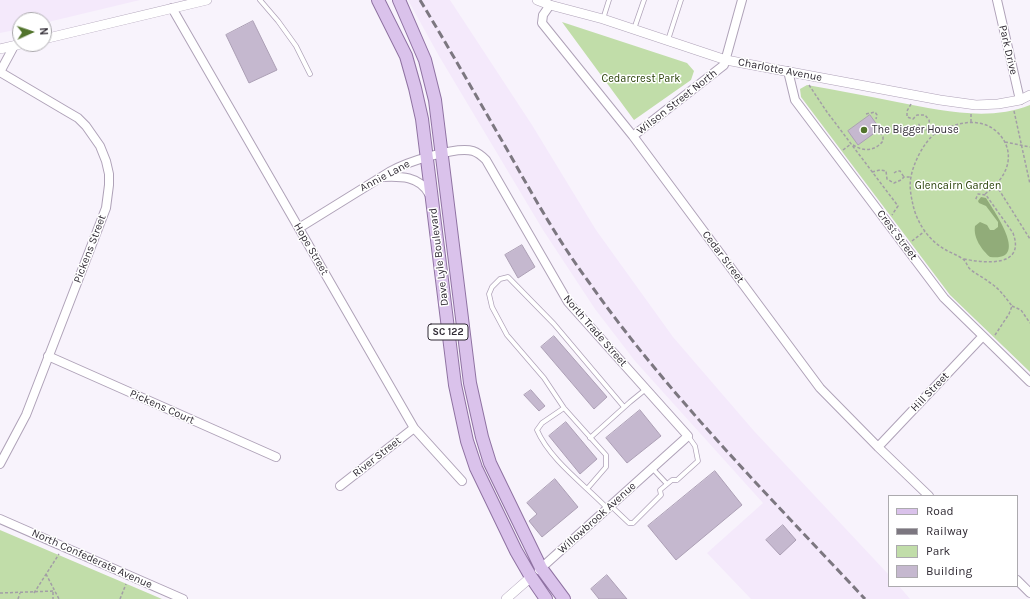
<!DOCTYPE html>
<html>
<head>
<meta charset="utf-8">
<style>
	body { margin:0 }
	#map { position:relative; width:1030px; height:599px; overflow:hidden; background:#f8f3fc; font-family:Karla,sans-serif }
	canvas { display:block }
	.legend { position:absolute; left:888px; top:495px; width:130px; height:92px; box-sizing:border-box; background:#fff; border:1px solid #acaaae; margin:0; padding:5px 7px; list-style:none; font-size:12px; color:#302b34 }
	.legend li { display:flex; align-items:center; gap:8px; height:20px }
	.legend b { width:20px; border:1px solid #acaaae }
	.north { position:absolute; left:12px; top:12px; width:40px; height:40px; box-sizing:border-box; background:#fff; border:1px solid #acaaae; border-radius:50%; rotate:87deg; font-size:11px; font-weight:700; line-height:16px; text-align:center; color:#302b34 }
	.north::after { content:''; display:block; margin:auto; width:14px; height:18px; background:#52742c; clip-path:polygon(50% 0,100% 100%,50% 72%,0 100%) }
</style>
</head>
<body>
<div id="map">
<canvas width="1030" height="599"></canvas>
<ul class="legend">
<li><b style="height:5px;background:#dac2eb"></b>Road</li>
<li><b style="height:5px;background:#7c7780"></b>Railway</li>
<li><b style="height:11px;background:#c1dda9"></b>Park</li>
<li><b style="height:11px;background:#c5b8cf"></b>Building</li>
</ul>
<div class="north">N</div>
</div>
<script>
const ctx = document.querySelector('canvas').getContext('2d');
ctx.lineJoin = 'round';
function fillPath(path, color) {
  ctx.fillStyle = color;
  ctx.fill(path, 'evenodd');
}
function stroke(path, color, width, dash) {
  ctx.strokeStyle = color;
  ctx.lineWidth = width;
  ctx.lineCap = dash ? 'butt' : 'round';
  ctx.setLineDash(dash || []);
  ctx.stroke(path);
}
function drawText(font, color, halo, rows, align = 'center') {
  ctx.font = font + ' Karla,sans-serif';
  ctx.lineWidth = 3;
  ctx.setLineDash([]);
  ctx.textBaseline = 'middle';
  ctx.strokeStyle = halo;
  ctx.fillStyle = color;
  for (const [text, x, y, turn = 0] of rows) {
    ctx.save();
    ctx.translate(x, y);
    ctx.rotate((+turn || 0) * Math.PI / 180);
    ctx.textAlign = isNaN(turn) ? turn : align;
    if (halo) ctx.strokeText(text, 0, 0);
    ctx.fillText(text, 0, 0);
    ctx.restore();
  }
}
const built = new Path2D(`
	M0,0h140l-96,23v-3h-24v9l-20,4z
	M408,0h42l82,125 64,105 77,107 81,94 135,144v11h10l11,13h-159l-44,-46 56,-50 -128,-142 -40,-52 -52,-79 -104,-174z`);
const green = new Path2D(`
	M562,22l125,41 7,8 -3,9 -57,40z
	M807,85c30,5 60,11 90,17 43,8 91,20 133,3v267l-80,-77 -149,-198 -1,-8z
	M0,530l162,69h-162z`);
const water = new Path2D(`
	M981,197l5,1c10,16 44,64 4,59 -8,-7 -17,-19 -15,-31l5,-4 7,3 3,5h4l4,-3v-5l-12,-16 -7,-3 -1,-2z`);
const building = new Path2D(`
	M253,21l24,49 -28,13 -23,-48z
	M870,115l10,14 -22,16 -10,-14z
	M522,245l13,22 -17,11 -13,-23z
	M554,336l53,61 -13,12 -53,-62z
	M531,390l14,16 -6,5 -15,-16z
	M640,410l21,26 -34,27 -21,-25z
	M566,422l31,37 -17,15 -31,-38z
	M715,471l27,34 -66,55 -28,-34z
	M555,479l23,28 -36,30 -13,-16 8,-7 -10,-11z
	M783,525l13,15 -16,15 -14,-15z
	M607,575l20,24h-28l-8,-10z`);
const path = new Path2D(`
	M809,85l18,27 71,94 -6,9
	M911,104l-4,7v6l6,2 4,-4h8l4,5 1,7 -4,3 -3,-1 -4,-3v-3
	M1014,111l16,73
	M866,114l9,-2 2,3 -1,4
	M971,122v-8
	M930,128l5,6
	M1005,142l25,5
	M853,145c11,7 22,6 30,-4v-4l-2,-3
	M843,150l8,-6
	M872,172l8,-2 6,1 1,8 7,4 7,-3 3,-3h7
	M894,173l3,-2h3l4,6
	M996,185l34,54
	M985,194c4,-3 8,-6 11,-10 16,-16 17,-38 0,-53 -10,-9 -25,-10 -37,-7 -8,2 -16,5 -23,9 -12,8 -23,31 -25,44 -2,9 0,19 2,28 4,18 16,36 33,45 5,3 14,6 18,10 2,2 3,5 5,8 6,6 14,9 20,14 10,6 16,15 23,24l-3,8 -14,21
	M912,241l13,-10
	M964,259c20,4 62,9 49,-26l-27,-38 -8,-1 -3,7
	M1012,306l9,4 9,13
	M46,574l13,25
	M53,592v7
	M0,593l55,-2
	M34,593l25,-39
	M18,599l2,-6
	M120,599l6,-15`);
const service = new Path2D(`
	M260,0l18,21 18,25 14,28
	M603,19l6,-19
	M634,29l10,-29
	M668,40l13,-40
	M564,408l-22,15 -5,7c13,30 48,55 70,78
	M590,438l40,-36 16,-13
	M652,468l15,16
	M587,489l19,-22v-12l-42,-47 -20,-30 -37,-43 -15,-28 -3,-13 3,-7 8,-8 8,-2 46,47 70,83
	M611,506l18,17h4l28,-28 -1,-5 12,-10h5l21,-19 -3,-15 -7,-10`);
const minor = new Path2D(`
	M997,0l23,100
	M550,5l-7,10 -1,8 91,113 187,252 58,59 51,49
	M172,8l242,420 48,53
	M788,71l7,29 149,198 86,84
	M0,72l14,-26
	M633,136l91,-71 18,-65
	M382,177c18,-1 38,-1 47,17
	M299,228l92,-57c16,-9 65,-25 82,-20 6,2 9,5 13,9l82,142 120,134 -149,134
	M48,356l228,101
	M878,447l104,-110
	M0,464l26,-49 80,-207 3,-23v-11l-3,-13 -6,-15 -14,-20 -8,-8 -12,-7 -66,-39
	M340,486l74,-58
	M0,519l183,80
	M1017,580l13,13`);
const tertiary = new Path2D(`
	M537,0l13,5 53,14 123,41 214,40 36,5 22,-1 22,-4 10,-5
	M44,39l163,-39
	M0,49l21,-5
	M506,599l25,-22`);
const primary = new Path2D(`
	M378,0l28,56 9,32 7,31 33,266 12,56 9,27 40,83 15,26 15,22
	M399,0l26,60 10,40 35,283 12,54 8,26 51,105 23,31`);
const rail = new Path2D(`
	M420,0c32,53 62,106 93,160 23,41 47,83 75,121 81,115 181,215 277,318`);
const markers = [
	[864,130,4,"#52742c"]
];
const shields = [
	[448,332,40]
];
const shieldNames = [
	["SC 122",448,332]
];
const streetNames = [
	["Park Drive",1008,50,77],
	["Charlotte Avenue",780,70,11],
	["Wilson Street North",677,102,-38],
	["Annie Lane",385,176,-28],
	["Crest Street",897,235,53],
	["Pickens Street",90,249,-69],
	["Hope Street",311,249,60],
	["Dave Lyle Boulevard",439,257,-97],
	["Cedar Street",723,257,53],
	["North Trade Street",595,331,49],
	["Hill Street",930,392,-46],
	["Pickens Court",162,407,24],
	["River Street",377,457,-38],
	["Willowbrook Avenue",597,518,-42],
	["North Confederate Avenue",92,559,24]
];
const parkNames = [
	["Cedarcrest Park",641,79],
	["Glencairn Garden",958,186]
];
const poiNames = [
	["The Bigger House",872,130]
];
fillPath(built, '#f4e9fb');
fillPath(green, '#c1dda9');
fillPath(water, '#91ac79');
fillPath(building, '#c5b8cf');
stroke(building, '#ac9fb5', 1);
stroke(service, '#afa2b8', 5.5);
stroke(minor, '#afa2b8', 10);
stroke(tertiary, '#afa2b8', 10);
stroke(primary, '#8f72a2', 14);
stroke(path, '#a29da6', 1.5, [3, 2]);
stroke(service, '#fff', 4);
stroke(minor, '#fff', 8);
stroke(tertiary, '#fff', 9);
stroke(primary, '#dac2eb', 12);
stroke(rail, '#7c7780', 3, [8, 4]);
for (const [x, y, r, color] of markers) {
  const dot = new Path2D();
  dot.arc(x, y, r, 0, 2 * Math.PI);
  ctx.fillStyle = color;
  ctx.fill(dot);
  stroke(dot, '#fff', 1.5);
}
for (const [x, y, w] of shields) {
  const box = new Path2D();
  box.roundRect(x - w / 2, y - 8, w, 16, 3);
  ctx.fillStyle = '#fff';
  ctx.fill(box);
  stroke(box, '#302b34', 1);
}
drawText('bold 10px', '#302b34', null, shieldNames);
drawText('11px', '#302b34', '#fff', streetNames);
drawText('11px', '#274006', '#fff', parkNames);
drawText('11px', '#302b34', '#fff', poiNames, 'left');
</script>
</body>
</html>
